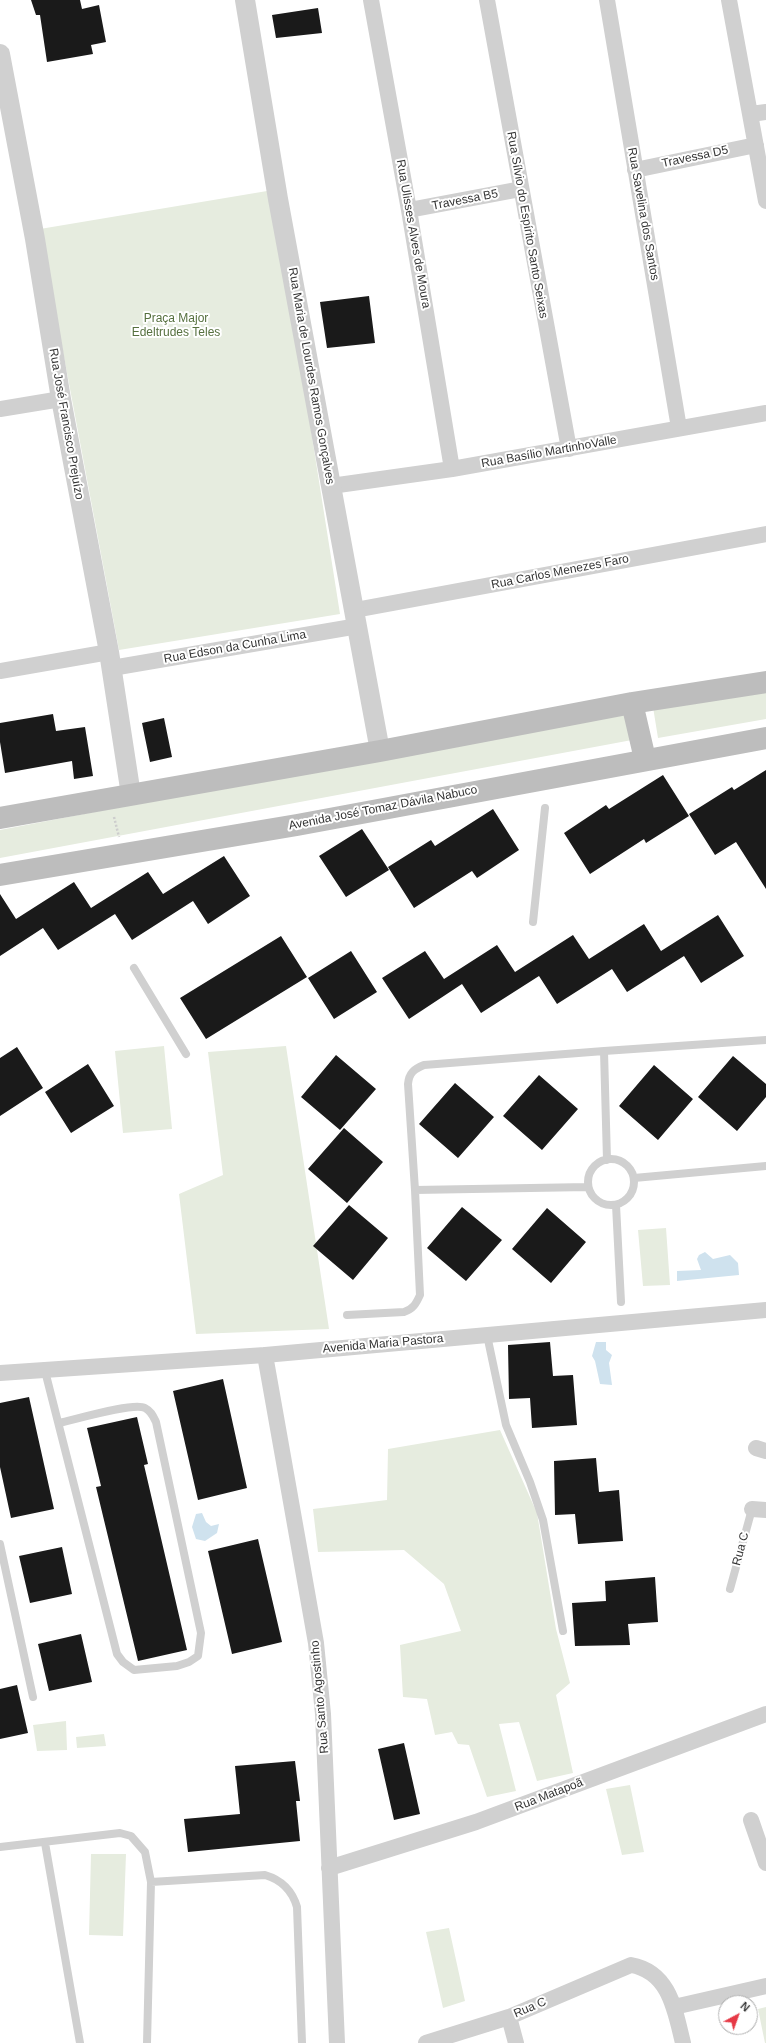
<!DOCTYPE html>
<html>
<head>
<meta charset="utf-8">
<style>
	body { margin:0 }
	#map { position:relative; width:766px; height:2043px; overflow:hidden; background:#fff; font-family:Arial,sans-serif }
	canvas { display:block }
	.north { position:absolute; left:718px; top:1995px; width:40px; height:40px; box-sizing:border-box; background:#fff; border:1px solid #adadad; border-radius:50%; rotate:41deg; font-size:11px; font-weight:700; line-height:16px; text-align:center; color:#333 }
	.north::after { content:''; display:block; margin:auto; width:14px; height:18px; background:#e63946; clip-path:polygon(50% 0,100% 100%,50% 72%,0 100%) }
</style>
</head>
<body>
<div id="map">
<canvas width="766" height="2043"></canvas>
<div class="north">N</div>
</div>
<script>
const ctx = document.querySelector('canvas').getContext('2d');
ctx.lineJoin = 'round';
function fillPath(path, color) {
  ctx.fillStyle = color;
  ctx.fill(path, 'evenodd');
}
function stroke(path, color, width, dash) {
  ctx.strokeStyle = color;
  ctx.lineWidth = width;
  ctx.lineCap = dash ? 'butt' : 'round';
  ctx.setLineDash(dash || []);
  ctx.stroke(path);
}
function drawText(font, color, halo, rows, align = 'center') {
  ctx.font = font + ' Arial,sans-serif';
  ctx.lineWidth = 4;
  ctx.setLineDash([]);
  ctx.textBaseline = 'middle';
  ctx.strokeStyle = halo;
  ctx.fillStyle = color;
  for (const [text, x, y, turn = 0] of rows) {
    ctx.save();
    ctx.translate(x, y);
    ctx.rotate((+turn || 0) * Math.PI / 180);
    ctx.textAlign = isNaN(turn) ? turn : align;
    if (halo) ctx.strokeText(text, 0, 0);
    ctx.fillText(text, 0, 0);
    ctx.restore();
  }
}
const green = new Path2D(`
	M273,190l67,424 -221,36 -79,-421z
	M766,687v32l-108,19 -5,-31z
	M624,711l8,29 -632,118v-28z
	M164,1046l8,83 -49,4 -8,-82z
	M286,1046l43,283 -133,5 -17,-140 44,-19 -15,-123z
	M666,1228l4,57 -27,1 -5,-56z
	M500,1430l37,83 19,116 14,54 -14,12 17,78 -36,8 -18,-59 -20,2 17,67 -29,6 -18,-52 -11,-1 -6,-12 -17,3 -8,-36 -24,-2 -3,-52 61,-14 -17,-47 -40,-34 -86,2 -5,-43 74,-9 1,-51z
	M66,1721l1,29 -30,1 -4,-26z
	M104,1734l2,12 -29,2 -1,-11z
	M630,1785l14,67 -22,3 -16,-66z
	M91,1854h35l-3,82 -34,-1z
	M449,1928l16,73 -22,7 -17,-76z
	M766,2007v36h-1l-7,-34z`);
const water = new Path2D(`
	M705,1252l8,7 17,-4 8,8 1,12 -62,6v-10l24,-1 -4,-11 2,-4z
	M596,1342h10v8l6,5 -3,8 3,22 -12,-1 -5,-23 -3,-5z
	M202,1513l4,9 5,4 8,-2 -2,9 -12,8 -9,-2 -4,-12 4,-13z`);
const building = new Path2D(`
	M31,0h49l2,9 17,-4 7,37 -15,3 2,9 -46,8 -7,-47h-4z
	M318,8l4,25 -46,5 -4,-23z
	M369,296l6,47 -48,5 -7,-46z
	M53,714l3,17 29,-4 8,49 -19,3 -2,-18 -67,12 -5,-31v-19z
	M164,718l8,39 -22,5 -8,-39z
	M766,770v119l-30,-47 -21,13 -26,-41 43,-27 2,3z
	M663,775l26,41 -43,27 -2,-4 -54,35 -26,-41 42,-28 3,4z
	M493,809l26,41 -42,28 -5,-7 -58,37 -26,-41 43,-27 4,6z
	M362,829l27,41 -43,27 -27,-41z
	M224,856l26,40 -42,28 -15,-23 -61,39 -17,-26 -57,36 -15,-22 -43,28v-62l16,25 58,-37 17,26 57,-36 15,22z
	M718,915l26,41 -43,27 -17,-27 -57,36 -15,-23 -55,35 -18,-28 -58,37 -19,-29 -53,35 -27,-41 43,-27 19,28 53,-34 18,27 58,-37 16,24 55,-35 17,27z
	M281,936l26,41 -101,62 -26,-41z
	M351,951l26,41 -43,27 -26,-41z
	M17,1047l26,41 -43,28v-58z
	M336,1055l40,34 -36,41 -39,-33z
	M733,1056l33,28v13l-29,34 -39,-34z
	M88,1064l26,42 -43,27 -26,-41z
	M654,1065l39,34 -35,41 -39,-34z
	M539,1075l39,34 -36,41 -39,-34z
	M455,1083l39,34 -36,41 -39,-34z
	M344,1128l39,34 -36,41 -39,-34z
	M349,1205l39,33 -35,42 -40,-34z
	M462,1207l40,33 -36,41 -39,-33z
	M547,1208l39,34 -35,41 -39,-34z
	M550,1342l3,34 20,-1 4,50 -45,3 -2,-30 -21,1 -1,-54z
	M223,1379l24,109 -49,12 -25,-109z
	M29,1397l25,112 -43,9 -11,-51v-64z
	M137,1417l11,47 -4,1 43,185 -49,11 -42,-174 5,-1 -14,-58z
	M596,1458l3,34 20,-2 4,51 -45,3 -3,-30 -20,1 -1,-54z
	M258,1539l24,103 -50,12 -24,-103z
	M62,1547l10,47 -42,9 -11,-47z
	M655,1577l3,45 -30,2 2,21 -55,1 -3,-43 34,-2 -1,-20z
	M81,1634l11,48 -43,9 -11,-47z
	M17,1685l11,48 -28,6v-50z
	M404,1743l16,71 -26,6 -16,-71z
	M295,1761l5,40h-4l4,40 -112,11 -4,-33 56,-5 -5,-48z`);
const path = new Path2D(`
	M114,817l5,20`);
const service = new Path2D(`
	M533,922l12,-114
	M134,968l52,86
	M604,1051l3,109
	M588 1182a23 23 0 1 1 46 0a23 23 0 1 1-46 0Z
	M634,1178l132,-12
	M415,1190l173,-3
	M616,1205l5,97
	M347,1315l57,-3c9,-3 12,-8 16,-17l-5,-105 -7,-106c1,-11 6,-15 16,-19l180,-14 162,-11
	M487,1335l19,90 24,57 13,38 20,111
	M45,1371l72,283 6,8 11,8 43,-4 12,-4 9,-6 3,-23 -45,-211c-3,-6 -5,-11 -11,-14 -12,-6 -71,12 -86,15
	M0,1544l33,153
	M730,1589l22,-80
	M45,1843l35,200
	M0,1847l120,-14 11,3 14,16 6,30 -4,161
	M151,1882l114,-7c17,5 27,15 32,32l5,136`);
const minor = new Path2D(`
	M371,0l38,210 43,259
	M487,0l82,449
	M607,0l72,428
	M729,0l37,201
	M751,114l15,-2
	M635,170l121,-25
	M409,210l112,-21
	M0,409l61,-10
	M331,486l121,-17 314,-56
	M355,610l411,-76
	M112,668l246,-42
	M0,671l109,-19
	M265,1355l51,288 7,71 14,329
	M0,1373l265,-18 501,-45
	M756,1448l10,3
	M752,1509l14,1
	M751,1820l15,43
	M329,1868l147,-46 290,-108
	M674,2007l92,-21
	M509,2017l7,26
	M426,2043l83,-26 122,-52c39,7 44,46 52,78`);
const tertiary = new Path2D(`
	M245,0l33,199 102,552
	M0,54l35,185 26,160 48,253 22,143`);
const secondary = new Path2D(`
	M632,703l13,56
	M0,818l380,-67 252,-48 134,-21
	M0,875l297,-50 469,-87`);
const streetNames = [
	["Travessa D5",695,157,-12],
	["Travessa B5",465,200,-11],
	["Rua Savelina dos Santos",643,214,80],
	["Rua Sílvio do Espírito Santo Seixas",527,225,80],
	["Rua Ulisses Alves de Moura",413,234,80],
	["Rua Maria de Lourdes Ramos Gonçalves",311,376,80],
	["Rua José Francisco Prejuízo",66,424,80],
	["Rua Basílio MartinhoValle",549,452,-10],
	["Rua Carlos Menezes Faro",560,572,-11],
	["Rua Edson da Cunha Lima",235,647,-10],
	["Avenida José Tomaz Dávila Nabuco",383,808,-11],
	["Avenida Maria Pastora",383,1344,-5],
	["Rua C",741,1549,-75],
	["Rua Santo Agostinho",320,1697,-95],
	["Rua Matapoã",549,1795,-21],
	["Rua C",530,2008,-23]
];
const parkNames = [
	["Praça Major",176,319],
	["Edeltrudes Teles",176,333]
];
fillPath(green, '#e6ecdf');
fillPath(water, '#cfe2ee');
fillPath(building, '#1a1a1a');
stroke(path, '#cdcdcd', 2.5, [2, 2]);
stroke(service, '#d0d0d0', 8);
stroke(minor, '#d0d0d0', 16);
stroke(tertiary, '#d0d0d0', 20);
stroke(secondary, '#bdbdbd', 22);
drawText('12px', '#333', '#fff', streetNames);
drawText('12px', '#56703f', '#fff', parkNames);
</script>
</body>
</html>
